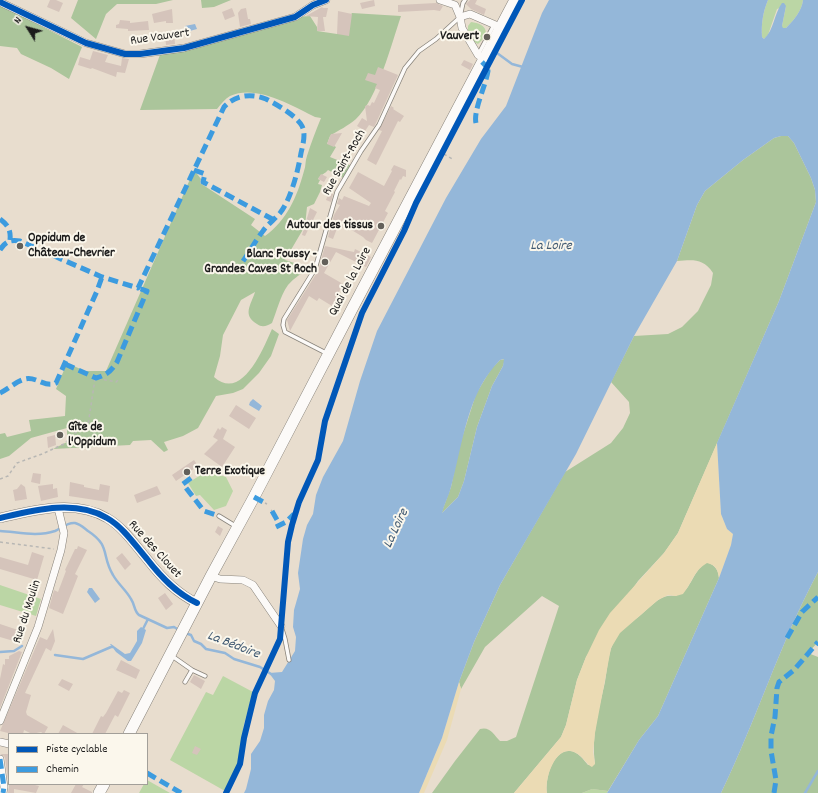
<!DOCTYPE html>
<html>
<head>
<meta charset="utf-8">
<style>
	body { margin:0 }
	#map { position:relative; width:818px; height:793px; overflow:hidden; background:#e8ddce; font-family:Dekko,sans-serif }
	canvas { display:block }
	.legend { position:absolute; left:8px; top:733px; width:140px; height:52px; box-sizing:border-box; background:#fbf7ec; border:1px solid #a29f99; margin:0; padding:5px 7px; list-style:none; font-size:12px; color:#1c1c1c }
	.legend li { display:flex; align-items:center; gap:8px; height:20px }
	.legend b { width:20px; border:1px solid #a29f99 }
	.north { position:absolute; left:8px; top:8px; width:40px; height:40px; -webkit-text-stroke:3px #fbf7ec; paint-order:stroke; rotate:307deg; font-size:11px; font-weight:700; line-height:16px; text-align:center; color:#1c1c1c }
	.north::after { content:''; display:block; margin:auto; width:14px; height:18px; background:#1c1c1c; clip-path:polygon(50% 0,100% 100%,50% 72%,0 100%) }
</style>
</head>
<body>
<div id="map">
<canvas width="818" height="793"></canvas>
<ul class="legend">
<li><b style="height:5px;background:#0057b8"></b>Piste cyclable</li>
<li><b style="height:5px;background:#3c9bdf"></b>Chemin</li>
</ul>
<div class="north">N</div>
</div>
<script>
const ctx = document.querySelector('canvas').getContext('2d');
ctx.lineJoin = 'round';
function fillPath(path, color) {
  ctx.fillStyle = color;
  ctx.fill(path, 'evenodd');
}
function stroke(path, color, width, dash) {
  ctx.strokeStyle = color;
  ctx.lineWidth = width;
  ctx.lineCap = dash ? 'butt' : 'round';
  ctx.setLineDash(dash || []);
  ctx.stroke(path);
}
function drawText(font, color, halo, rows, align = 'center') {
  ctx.font = font + ' Dekko,sans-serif';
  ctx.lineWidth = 4;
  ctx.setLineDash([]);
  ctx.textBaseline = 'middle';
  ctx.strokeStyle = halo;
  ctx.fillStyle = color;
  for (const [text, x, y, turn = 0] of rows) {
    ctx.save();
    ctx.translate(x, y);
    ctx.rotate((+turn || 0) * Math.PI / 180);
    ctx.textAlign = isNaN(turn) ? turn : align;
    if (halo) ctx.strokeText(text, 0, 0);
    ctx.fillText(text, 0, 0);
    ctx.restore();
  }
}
const green = new Path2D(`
	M768,0h35c-1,11 -10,21 -17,28l-4,1v-3l4,-20 -9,3 -9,26 -4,4 -2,-2c-1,-13 1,-25 6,-37z
	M471,22c16,2 20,11 7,22l-4,-2 -6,-12v-4z
	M207,471l19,6 7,14 -7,15 -12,4 -14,-15 -4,1 -8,-13z
	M0,585l41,14 -5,17 -36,-11z
	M223,676l30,16 -9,32 -6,40 -13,27 -55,-31 36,-68 7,3z
	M147,780l23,13h-31l5,-9h3z
	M592,789l16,2 -1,2h-25z`);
const forest = new Path2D(`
	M78,0h95l-17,4h-39l-11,10 -10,25 -25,-21z
	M201,0h30l-17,7 -12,1z
	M0,5l82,42 -13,32 -18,-11 -30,-14 -4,-6 -17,-2z
	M352,13l49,3c-10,29 -23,82 -45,103 -8,7 -17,11 -26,17l-3,8h4l5,3 -6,10 22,9 -7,13 -17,-9c-3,4 -7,4 -10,9l2,1 -2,4 4,1 -2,7 -6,12 -7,3 -2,19 -20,34 25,8c-8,5 -16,10 -22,17 -8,11 -11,26 -16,38 -5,3 -10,5 -15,1 -15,-9 -6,-19 -2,-32l-14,8 -18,35 -3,21 -6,21c28,25 49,-28 58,-48l7,5 -8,22 -12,17 -16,16 -10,4 -17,3 -18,32 -15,8 -19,6 4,8 -4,2 -13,-12 -18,1 -3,4 -77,4 14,-7v-14l-36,10 -22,18 -9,3v-25l5,-1 2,4 24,-6 -2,-11 36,-4 1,-20 -10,-7 11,-26 18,8h21l88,-201 7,9 -1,4 55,36 -4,6 14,11c22,-16 32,-39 39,-65 2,-5 1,-10 3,-15 4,-13 9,-26 14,-38l-6,-1c-22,-11 -59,-33 -85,-21 -5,3 -9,8 -13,13l-77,1 21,-58 134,-35 15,-1 7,11v4l20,3z
	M781,136h7l6,7 17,35 4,12 1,12 -37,99 -101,232 -14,20 -26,28 -52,76 -9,23 -11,45 -5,12 -47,56h-82l23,-32 25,-32c10,-3 14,6 20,12h7l9,-4 43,-131 -17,-10 -57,51 -24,42 -2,-7 15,-40 26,-57 65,-113 46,-29 12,-15 7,-15 -1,-11 -18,-20 23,-46 34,-2 14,-7 16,-16 13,-26 2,-12c-10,-15 -20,-13 -36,-12l20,-56 8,-14 38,-31 31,-22z
	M505,359l-2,7 -11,20 -15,41 -13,54 -6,16 -17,17 10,-27 8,-40 17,-53 15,-25 9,-9z
	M707,562c9,4 11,8 12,16l-61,138 -19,24 -31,51 -16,-2 -10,4h-35c-2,-13 5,-41 21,-42 9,-1 15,8 20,14l7,-1c-4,-28 4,-55 10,-82 3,-17 3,-35 14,-49 7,-8 18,-14 26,-22 11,-9 16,-17 31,-15 4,-3 11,-6 13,-11 6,-9 8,-17 18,-23z
	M818,572v70l-10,11 10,4v136h-97c35,-72 59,-150 97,-221z`);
const sand = new Path2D(`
	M717,443l4,71 6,15 6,5 -2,11 -12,33c-1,-8 -3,-13 -12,-15 -13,7 -15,20 -24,31l-7,2 -8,-1 -10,5 -38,33 -9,15 -16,85 -2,19 2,12 -3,3c-6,-3 -9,-11 -16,-14 -20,-11 -32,26 -29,40h-33l47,-56 5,-12 11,-45 9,-23 13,-27 11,-17 54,-60 14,-20z
	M459,682l2,7 -14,51 -23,53h-5l23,-55z`);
const water = new Path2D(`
	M549,0h219c-5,12 -7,24 -6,37l2,2c10,-9 10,-25 18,-36h2l2,3 -4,20 1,2h3c7,-7 16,-17 17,-28h15v572c-38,71 -62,149 -97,221h-114l32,-53 19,-24 61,-138 12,-33 2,-11 -6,-5 -6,-15 -4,-71 62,-142 37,-99 -1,-12 -4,-12 -17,-35 -6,-7h-7l-7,2 -31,22 -38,31 -8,14 -20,56 -43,75 -58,118 -76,131 -26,57 -15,40 -17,56 -23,55h-175l2,-4 5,-20v-15l9,-13 4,-13v-13l4,-14 6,-11 1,-9 -6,-8 13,-1 13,-21 1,-14 -3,-10 1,-17 6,-21 -2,-16 5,-34 4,-14 6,-11 3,-19 7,-18 20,-36 17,-60 17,-50 69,-133 35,-59 25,-33 36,-93zM504,359l-1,7 -11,20 -15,41 -13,54 -6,16 -16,16c2,-9 7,-17 9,-26 12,-44 16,-94 49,-127z
	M195,24l2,5 -11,3 -1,-1v-5z
	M253,399l9,7 -3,5 -10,-6 1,-3z
	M89,588h3l8,11 -5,4 -8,-11z
	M141,627l5,3 -4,13 -11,18h-3l-12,-9 -6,-8h1l14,10 5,-1 7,-12v-10z`);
const stream = new Path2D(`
	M497,53l15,11 11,3
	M0,531c18,1 37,6 55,0 7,-3 12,-9 20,-8 5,1 9,5 13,8 23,15 13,24 25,44 5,9 13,15 18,24 4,6 3,12 8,16l28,13 7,-1 5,3
	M142,631l6,-12
	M185,633l6,2 3,6 7,3 5,5 19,4 9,6 26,8 11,7
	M0,652l14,-1 8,-5
	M55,655l28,4 28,-12h2
	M805,793l13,-22`);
const building = new Path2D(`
	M50,0h6l7,3 -4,9 -12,-5z
	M374,0l1,6 -13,3 -2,-6z
	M470,0h7l-2,4 11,5 -2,6 -13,-6 -5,-5z
	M436,3l7,3 -3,5 -6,-1 -36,2v-7z
	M322,7l1,1h5l-2,9h-3l2,14h-8l1,-14 -12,-1z
	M232,8l3,8 -10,4 -3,-8z
	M246,8l2,11h2l1,5 -11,3 -2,-14 3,-4z
	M172,9l1,14h-7v-2l-12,2 -2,-9z
	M338,11l14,3 -3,22 -12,-2z
	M120,20l10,1v2l18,-2 1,9 -21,1v-2l-12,-1v-3l3,-1z
	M174,33l1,11 -9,1 -1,-11z
	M93,51l15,4 -3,7 16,4 1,-8 7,1 -4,14 -8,-1 -1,5 -24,-9 -1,1 -13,-4 2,-8 10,3z
	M464,60l9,4 -3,6 -9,-5z
	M378,67l20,8 -22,48 -2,4 -5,-2 -4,6 -8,-5 5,-8 5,3 -2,-15 3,-1 2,1 2,-4 2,1 6,-13 -5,-2 2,-4 -12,-4 3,-7 7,2z
	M391,106l3,2 -1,1 11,7 -4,6 -2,-1 -22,44 -9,-5 15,-29 -3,-1z
	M342,133l-8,14 -7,-3 4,-10z
	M394,165l12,5v7l-3,-1 -2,4 -1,-1 -6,12 1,1 -10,19 3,2 -16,30 -6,-3 -3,-3 -13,-8 -3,1 -9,-4 -5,13 -5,-2 6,-22 6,-10 -3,-1 2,-6 3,2 2,-4 25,10 2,-3 -22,-15 9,-16 26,14 8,-15 -1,-1z
	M321,174l6,3 -3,5 -6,-3z
	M329,192l4,2 -2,8 -5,-2z
	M310,208l7,4 -12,24 -3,-1z
	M325,246l29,6 1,-3 16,8 -5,10 -30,-15 -12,21 19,11 -11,22 -13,-8 -2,3 -8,-5 -19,35 -3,-11 31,-49z
	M236,405l20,13 -7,11 -20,-13z
	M222,427l5,3 -4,9 12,8 -13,20 -18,-13 14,-14 -5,-3 5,-9 2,2z
	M55,435l1,10 -8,3 -1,-11z
	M194,460l4,6 -22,15 -4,-6z
	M33,473l8,1 -1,10 -9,-2z
	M70,482l14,3v2l15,3 1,-6 10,2 -2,16 -39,-6z
	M21,484l4,3 2,12 -12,2 -2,-11 4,-1z
	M53,484v5l4,-1 1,9 -17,4 -3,-15z
	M157,486l4,8 -24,9 -3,-8z
	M218,526l5,3 -3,7 -5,-4z
	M78,546l9,4 -12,24 3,2 -15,38 -14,-6 5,-18 4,2 8,-21 -1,-1 10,-21h2z
	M32,552l12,4 -7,24 -37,-11v-12l28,8z
	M122,553l9,11 -6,6 -9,-12z
	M165,593l8,11 -7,6 -8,-12z
	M0,624l21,7 -4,11 -17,-5z
	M53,629l2,12 -4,10 -5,-3 -21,45 6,2 -5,17 1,3 21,12 -4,7 -3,-2 -9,2 -8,-4 -1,4h-11l-12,-3 40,-94 7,3z
	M19,651l3,1 -22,56v-29l3,-15 2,1v-6h4v-3z
	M121,660l19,10 -4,9 -20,-9z
	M194,675l11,6 -4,8 -11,-7z
	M62,679l11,5 -4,7 -11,-6z
	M124,690l6,3 -12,24 -3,-2 -10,19h-13l9,-18 2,1 3,-4 12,-22 4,2z
	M63,725l16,9h-21z
	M195,746l6,3 -4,6 -5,-2z
	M0,754h9v30h22l8,2 -3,7 -22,-4v4h-6l1,-7 -4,-28 -1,-2z
	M76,784h8l-2,3 10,5v1h-21z`);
const path = new Path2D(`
	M444,154l10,6
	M188,473l3,5
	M0,479l8,-3 9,-13 25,-9 22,-10 14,-14 10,-5 7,-46 1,-1 20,4 3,-3
	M265,503l2,1
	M271,510l1,1
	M0,542l54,7`);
const lane = new Path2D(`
	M478,55l16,-30
	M328,354l-43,-22 -2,-7 1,-6 31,-50 22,-77 24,-41 18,-26 26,-57 14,-17 17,-12 24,-22 3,-14 2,-3
	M219,516l18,11
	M281,626l4,13 4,21
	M172,656l20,14 13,6
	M185,682l7,-12`);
const street = new Path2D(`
	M440,0l15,5 5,12 2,11 16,27 6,4
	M0,2l86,41 39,11h15l44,-6 111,-31 18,-12 13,-5
	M460,17l10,-3 30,13
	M211,576l9,3 23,1 10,5 28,41
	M0,721l38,-94 23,-77 3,-17 -6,-25
	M0,742l9,2
	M0,759l4,28 -1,6`);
const secondary = new Path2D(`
	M0,518c34,-8 75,-19 107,0 16,9 28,27 40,41 14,18 29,34 50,44`);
const primary = new Path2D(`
	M129,734l82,-158 43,-79 98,-188 163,-309
	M99,793l5,-9`);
const quiet = new Path2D(`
	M476,123c-3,-12 10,-38 12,-52l-1,-4 -5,-5
	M194,170l11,4 -2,8 71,38
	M0,219c8,6 11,11 10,21
	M0,250c5,-8 10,-11 20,-9l82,36 36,11 86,-181c11,-12 27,-14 42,-8 10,5 31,17 36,27 4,8 1,18 -1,27 -3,18 -10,46 -21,60 -5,6 -12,11 -17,18 -8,10 -14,22 -22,33
	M65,364l31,14c11,-3 15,-7 21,-16l30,-71 -9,-3
	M0,393c8,-4 17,-12 25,-14 11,-3 20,9 31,4l41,-92 5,-14
	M191,478l-8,6 21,27 15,5
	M254,497l11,6
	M272,511l8,14
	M276,527l10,-5 8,-8
	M787,638l15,-26 16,-15
	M0,759l4,28 -1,6
	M147,773l34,20
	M774,793l2,-13 -5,-29v-15l4,-19 2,-29 2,-6 15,-12 24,-28`);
const cycleway = new Path2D(`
	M0,2l86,41 39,11h15l44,-6 111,-31 18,-12 13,-5
	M0,518c34,-8 75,-19 107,0 16,9 28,27 40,41 14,18 29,34 50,44
	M226,793l14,-29 4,-26 11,-45 25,-54 8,-97 4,-17 7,-23 19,-42 7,-39 37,-108 42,-82 12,-28 106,-203`);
const markers = [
	[487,37,4,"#63605a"],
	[381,226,4,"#63605a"],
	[20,246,4,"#63605a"],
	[325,262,4,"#63605a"],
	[60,435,4,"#63605a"],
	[187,472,4,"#63605a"]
];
const poiNames = [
	["Vauvert",479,37],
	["Autour des tissus",373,226],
	["Oppidum de",28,239,"left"],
	["Château-Chevrier",28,254,"left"],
	["Blanc Foussy -",317,255],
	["Grandes Caves St Roch",317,270],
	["Gîte de",68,428,"left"],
	["l'Oppidum",68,443,"left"],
	["Terre Exotique",195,472,"left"]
];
const streetNames = [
	["Rue Vauvert",160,38,-8],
	["Rue Saint-Roch",345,163,-60],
	["Quai de la Loire",351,282,-62],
	["Rue des Clouet",154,550,48],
	["Rue du Moulin",28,612,-72]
];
const waterNames = [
	["La Loire",551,247],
	["La Loire",397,529,-65],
	["La Bédoire",233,646,21]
];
fillPath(green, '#bbd6a5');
fillPath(forest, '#abc59b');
fillPath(sand, '#ebdbb4');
fillPath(water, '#94b7d9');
stroke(stream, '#94b7d9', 2.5);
fillPath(building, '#d5c4bb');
stroke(lane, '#88837b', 5);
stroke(street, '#88837b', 8);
stroke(secondary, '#88837b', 10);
stroke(primary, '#88837b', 12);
stroke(path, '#b8b7b4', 1.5, [3, 3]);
stroke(lane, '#fcfaf8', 3.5);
stroke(street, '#fcfaf8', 7);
stroke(secondary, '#fcfaf8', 9);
stroke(primary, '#fcfaf8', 11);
stroke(quiet, '#3c9bdf', 5, [10, 5]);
stroke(cycleway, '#0057b8', 6);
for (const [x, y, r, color] of markers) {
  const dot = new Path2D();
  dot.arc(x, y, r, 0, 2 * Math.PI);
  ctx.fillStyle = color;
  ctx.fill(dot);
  stroke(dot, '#fbf7ec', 1.5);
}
drawText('bold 13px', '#1c1c1c', '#fbf7ec', poiNames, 'right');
drawText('13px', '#1c1c1c', '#fbf7ec', streetNames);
drawText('italic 14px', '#425b73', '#fbf7ec', waterNames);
</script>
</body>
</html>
